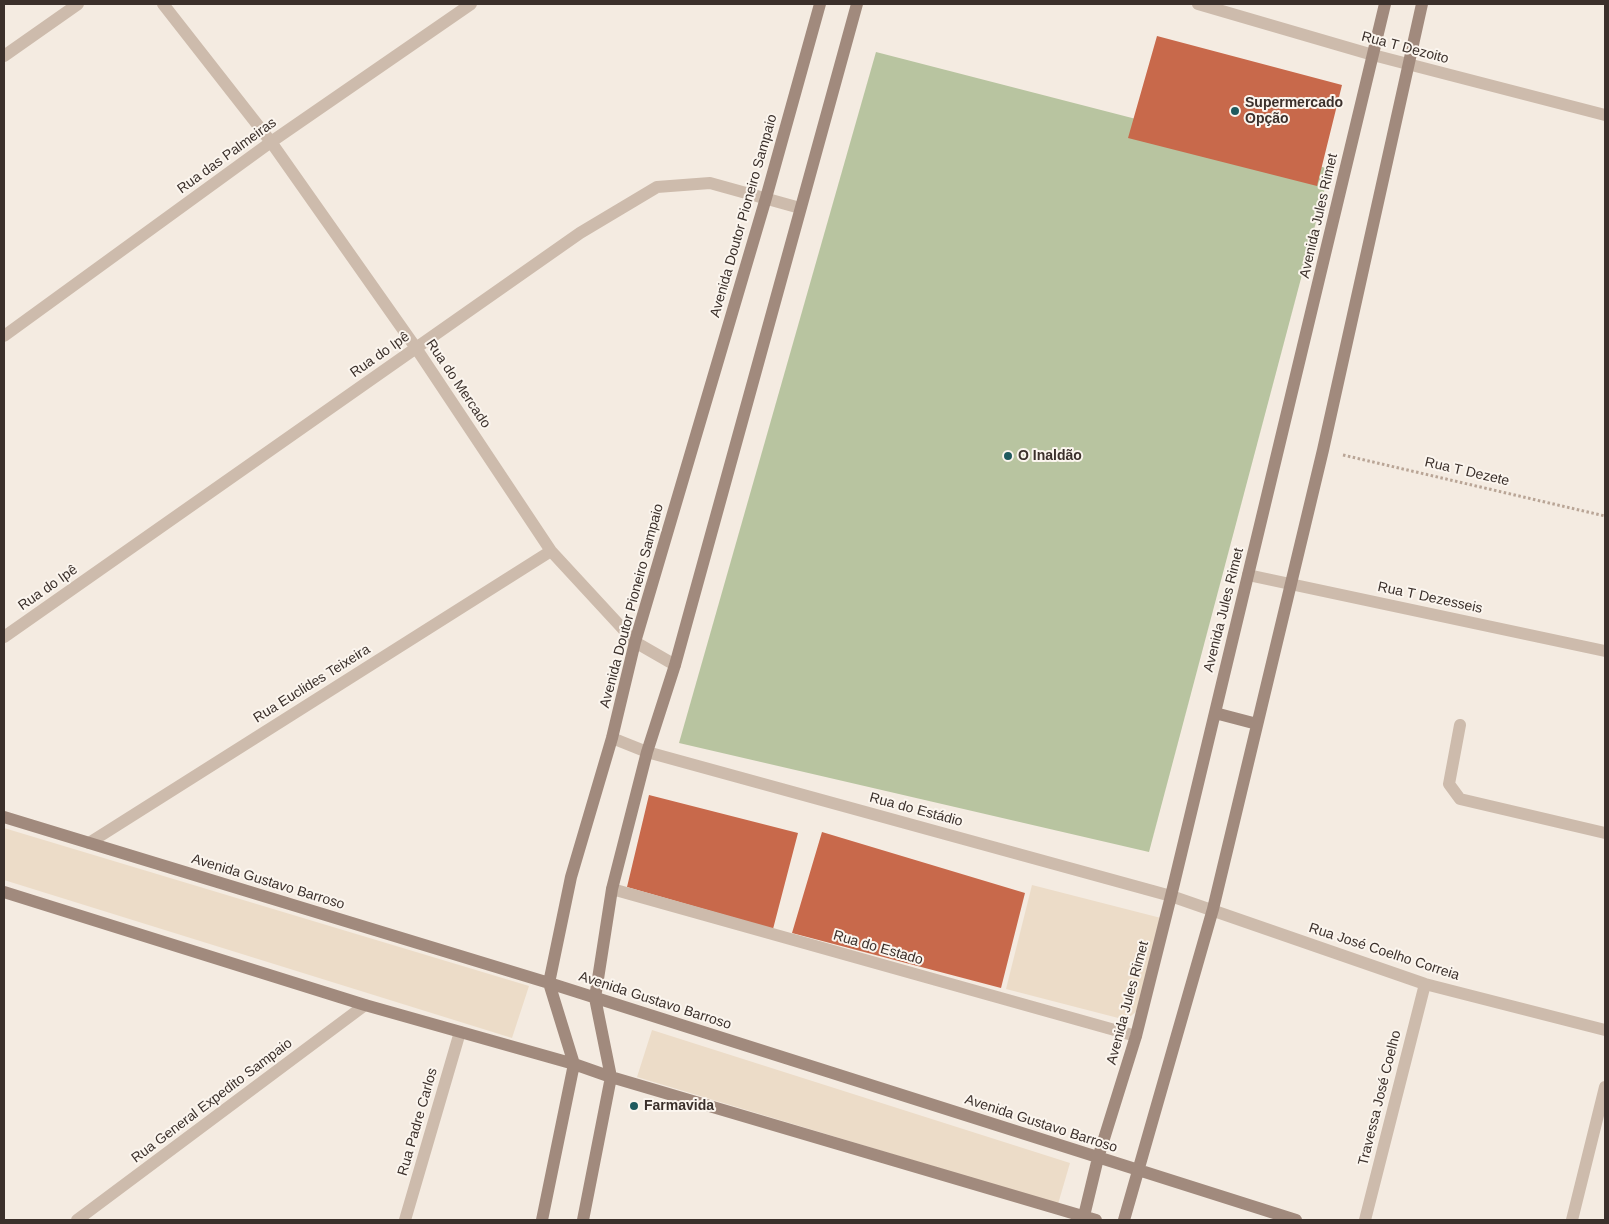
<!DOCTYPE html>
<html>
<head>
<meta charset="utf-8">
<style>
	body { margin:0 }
	#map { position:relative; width:1609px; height:1224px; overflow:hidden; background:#f4ebe1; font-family:Helvetica,sans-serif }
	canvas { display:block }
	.frame { position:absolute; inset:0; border:5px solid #3b302b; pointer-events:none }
</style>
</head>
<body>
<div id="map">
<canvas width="1609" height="1224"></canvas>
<div class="frame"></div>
</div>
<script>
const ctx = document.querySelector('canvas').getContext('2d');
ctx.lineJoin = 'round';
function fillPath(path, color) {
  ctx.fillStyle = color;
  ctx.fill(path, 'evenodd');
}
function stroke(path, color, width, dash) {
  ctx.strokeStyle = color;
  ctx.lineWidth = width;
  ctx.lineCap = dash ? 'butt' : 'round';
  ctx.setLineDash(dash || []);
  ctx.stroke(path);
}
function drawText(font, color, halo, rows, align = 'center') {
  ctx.font = font + ' Helvetica,sans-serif';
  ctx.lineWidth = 4;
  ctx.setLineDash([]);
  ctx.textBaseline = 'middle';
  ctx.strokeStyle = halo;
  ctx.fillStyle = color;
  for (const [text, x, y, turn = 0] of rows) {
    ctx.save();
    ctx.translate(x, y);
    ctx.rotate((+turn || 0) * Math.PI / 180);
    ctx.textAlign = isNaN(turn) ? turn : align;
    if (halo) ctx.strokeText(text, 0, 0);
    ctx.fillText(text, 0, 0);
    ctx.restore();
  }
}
const green = new Path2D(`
	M876,52l454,117 -181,683 -470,-109z`);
const plaza = new Path2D(`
	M4,828l525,158 -17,52 -508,-158z
	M1032,885l129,33 -23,92 -12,10 -120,-31z
	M652,1030l418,133 -12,41 -421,-127z`);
const building = new Path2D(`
	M1157,36l185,49 -25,101 -189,-48z
	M649,795l149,38 -25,96 -146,-42z
	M822,832l203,61 -24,95 -209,-55z`);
const path = new Path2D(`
	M1343,455l262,61`);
const street = new Path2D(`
	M163,4l108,138 145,206 135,203 84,91 40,23
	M1198,4l175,51 232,60
	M4,56l74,-52
	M4,336l267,-194 200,-138
	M1248,575l357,76
	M4,637l576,-404 77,-46 53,-4 90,25
	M1460,725l-11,59 11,15 145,34
	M612,738l35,14 524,144 254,88 180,46
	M89,843l462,-292
	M612,889l524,147
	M77,1220l288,-215
	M405,1220l55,-188
	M1365,1220l60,-236
	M1572,1220l33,-133`);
const secondary = new Path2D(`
	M1215,713l42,11
	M4,817l545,166 747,237
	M4,892l361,113 209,59 37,13 485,143
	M542,1220l32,-156 -25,-81 22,-106 41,-139 23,-96 131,-444 54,-194
	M583,1220l28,-143 -16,-79 17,-109 35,-137 28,-87 182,-661
	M1083,1220l15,-62 38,-122 35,-140 214,-892
	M1124,1220l89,-311 110,-459 99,-446`);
const markers = [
	[1235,111,5,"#1f5a5e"],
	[1008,456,5,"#1f5a5e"],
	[634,1106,5,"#1f5a5e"]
];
const streetNames = [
	["Rua T Dezoito",1405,48,15],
	["Rua das Palmeiras",227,156,-36],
	["Avenida Doutor Pioneiro Sampaio",744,216,-74],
	["Avenida Jules Rimet",1319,216,-77],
	["Rua do Ipê",380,355,-35],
	["Rua do Mercado",458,384,56],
	["Rua T Dezete",1467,472,13],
	["Rua do Ipê",48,588,-35],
	["Rua T Dezesseis",1430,598,12],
	["Avenida Doutor Pioneiro Sampaio",632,606,-75],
	["Avenida Jules Rimet",1224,610,-76],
	["Rua Euclides Teixeira",312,684,-32],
	["Rua do Estádio",916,810,15],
	["Avenida Gustavo Barroso",268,882,17],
	["Rua do Estado",878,948,16],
	["Rua José Coelho Correia",1384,952,18],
	["Avenida Gustavo Barroso",655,1001,18],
	["Avenida Jules Rimet",1128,1003,-75],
	["Travessa José Coelho",1380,1098,-76],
	["Rua General Expedito Sampaio",212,1101,-37],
	["Rua Padre Carlos",418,1122,-74],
	["Avenida Gustavo Barroso",1041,1124,18]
];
const poiNames = [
	["Supermercado",1245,103],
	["Opção",1245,119],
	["O Inaldão",1018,456],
	["Farmavida",644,1106]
];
fillPath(green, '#b8c4a0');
fillPath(plaza, '#ecdcc8');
fillPath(building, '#c8694b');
stroke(path, '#b9a596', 3, [2.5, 2.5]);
stroke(street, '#cdbbac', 12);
stroke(secondary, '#a18a7d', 12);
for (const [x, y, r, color] of markers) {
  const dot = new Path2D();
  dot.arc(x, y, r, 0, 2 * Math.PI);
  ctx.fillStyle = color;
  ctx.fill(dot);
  stroke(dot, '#fbf5ee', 2);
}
drawText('14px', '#3b302b', '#fbf5ee', streetNames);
drawText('bold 14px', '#3b302b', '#fbf5ee', poiNames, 'left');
</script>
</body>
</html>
